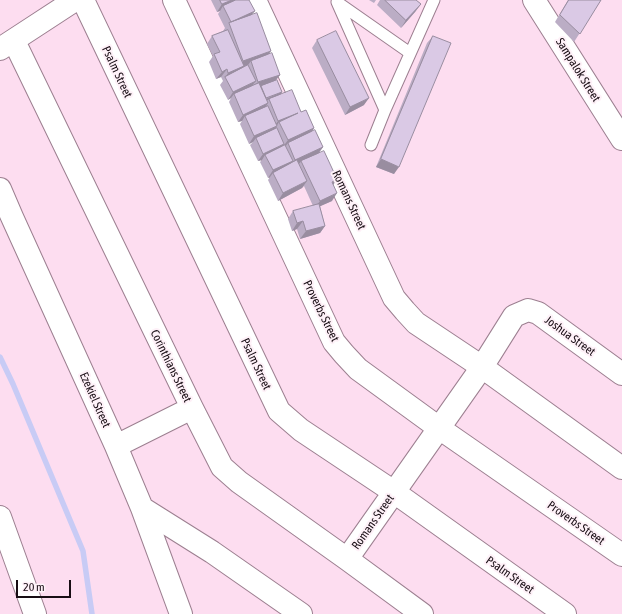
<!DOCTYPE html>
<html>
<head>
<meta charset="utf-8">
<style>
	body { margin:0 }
	#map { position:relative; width:622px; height:614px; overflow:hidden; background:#fdddf0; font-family:"Asap Condensed",sans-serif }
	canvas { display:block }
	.scale { position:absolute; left:16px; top:580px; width:55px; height:18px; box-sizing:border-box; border:2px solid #180d14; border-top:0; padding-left:5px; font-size:12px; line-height:14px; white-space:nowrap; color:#180d14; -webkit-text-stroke:3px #fef1f8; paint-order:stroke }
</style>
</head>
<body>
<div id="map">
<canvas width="622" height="614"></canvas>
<div class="scale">20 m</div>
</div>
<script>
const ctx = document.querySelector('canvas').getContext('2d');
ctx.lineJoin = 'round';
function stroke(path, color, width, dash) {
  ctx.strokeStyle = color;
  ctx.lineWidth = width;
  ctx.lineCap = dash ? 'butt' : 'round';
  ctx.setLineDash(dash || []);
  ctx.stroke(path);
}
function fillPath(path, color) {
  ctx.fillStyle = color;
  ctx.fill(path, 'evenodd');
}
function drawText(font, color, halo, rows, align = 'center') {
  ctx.font = font + ' "Asap Condensed",sans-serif';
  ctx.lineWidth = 4;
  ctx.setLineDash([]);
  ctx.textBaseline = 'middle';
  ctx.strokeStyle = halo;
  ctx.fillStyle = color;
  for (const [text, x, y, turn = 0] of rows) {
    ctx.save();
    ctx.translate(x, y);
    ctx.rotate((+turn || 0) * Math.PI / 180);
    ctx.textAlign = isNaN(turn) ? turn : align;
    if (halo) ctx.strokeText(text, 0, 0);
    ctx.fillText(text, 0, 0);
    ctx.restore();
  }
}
const stream = new Path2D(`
	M0,357l13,27 70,167 9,63`);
const lane = new Path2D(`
	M337,2l48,108
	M337,2l73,51
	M371,145l14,-35 49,-110`);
const street = new Path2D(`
	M83,0l196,411 22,19 93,62 171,122
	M174,0l160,342 10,12 14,15 81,59 183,127
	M255,0l139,298 11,13 11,12 66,44 140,101
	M534,0l88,139
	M14,41l178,367 30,59 17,15 108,77 75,55
	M0,49l75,-49
	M0,189l12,28 104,229 26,62 39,106
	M116,446l76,-38
	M142,508l70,44 89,62
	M0,517l35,97
	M347,559l135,-192 32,-51 14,-6 10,3 84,61`);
const wall = new Path2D(`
	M211,0h38l2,15 17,39 12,21 -4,5 6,12 -2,2 21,18 13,16 -2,4 11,15 -4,6 14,32 -1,16 -12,5 5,20 -5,7 -20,6 -3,-10 -5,2 -4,-12 5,-8 20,-5 -9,-20 -2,2 -24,13 -10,-21 2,-3 -2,1 -8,-16 2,-2 -4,1 -8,-16 3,-3 -4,2 -9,-20 2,-3 -4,1 -9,-20 2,-4 -3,2 -8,-15 3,-4 -2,-4 -5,2 -7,-17 4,-6 -6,-12 5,-8 11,-5 2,-3 -7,-14 2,-3 -3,1z
	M369,0h7l-2,3z
	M380,0h36l5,4 -6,8 -14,16 -24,-23z
	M568,0h33l-27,42 -19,-20z
	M433,36l-39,138 -18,-7 51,-124z
	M317,40l47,65 -19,10 -33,-67z`);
const shadedWall = new Path2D(`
	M232,0h10l-19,6 -3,5 -3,1 5,-8z
	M421,4l-6,8 -14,16 5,-8z
	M255,11l-6,7 -20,7 2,-3z
	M271,51l-6,8 -14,2 -3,4 -4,1 -5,8 -14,4 3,-5 9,-4 6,-8z
	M227,69l-6,8 -5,2 6,-7z
	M280,75l-6,7 -21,8 5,-8z
	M256,81l-6,7 -16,6 -3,4 -3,2 5,-8z
	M282,92l-2,4 -11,3 -1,1 -5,2 3,-3z
	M369,98l-5,7 -19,10 5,-8z
	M268,103l-5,8 -18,5 -3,5 -4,1 5,-7z
	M298,113l-19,9 -7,12 -16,4 -3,4 -4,2 5,-8 19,-8 5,-7z
	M314,128l-5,8 -21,7 -3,4 -3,1 6,-8z
	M284,144l-5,7 -14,4 -3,5 -4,1 5,-7z
	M323,147l-6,8 -16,6 -1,2 -10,5 5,-8z
	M381,159l18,8 -5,7 -18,-7z
	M293,161l-5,7 -15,5 -3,4 -2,1 5,-8z
	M337,179l-5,8v-5z
	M307,181l-5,7 -24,13 5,-8z
	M337,193l-5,8 -18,8 6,-8z
	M303,221l-6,8 -5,2 5,-8z
	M325,226l-5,7 -20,6 6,-8z`);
const building = new Path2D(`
	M220,0h12l-10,4z
	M236,0h13l6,11 -24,11 -8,-16z
	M385,0h31l5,4 -15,16z
	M569,0h32l-21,34 -20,-19z
	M257,13l14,38 -28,10 -14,-38z
	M228,30l16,36 -16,7 -1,-4 -5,3 -8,-18 6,-2 -8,-16z
	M336,31l33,67 -19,9 -33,-67z
	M433,36l18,7 -52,124 -18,-8z
	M272,53l8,22 -22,7 -7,-21z
	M248,65l8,16 -23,11 -8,-15z
	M277,80l5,12 -16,6 -5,-12z
	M259,83l9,20 -25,12 -9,-21z
	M292,90l9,22 5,-2 8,18 -26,12 -9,-18 19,-9 -20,8 -9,-22z
	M268,106l9,20 -23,10 -9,-20z
	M277,128l7,16 -21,10 -7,-16z
	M315,130l8,17 -28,13 -7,-17z
	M285,145l8,16 -20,9 -8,-15z
	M324,151l13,28 -5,3 5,11 -17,8 -19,-40z
	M297,160l10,21 -24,12 -10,-20z
	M319,204l6,22 -19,5 -3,-10 -6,2 -4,-12z`);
const streetNames = [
	["Sampalok Street",578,70,58],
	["Psalm Street",117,72,65],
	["Romans Street",349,200,65],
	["Proverbs Street",321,311,64],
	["Joshua Street",570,336,36],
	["Psalm Street",256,364,65],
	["Corinthians Street",171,366,64],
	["Ezekiel Street",95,400,66],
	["Romans Street",373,522,-55],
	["Proverbs Street",576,523,35],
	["Psalm Street",510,575,35]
];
stroke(stream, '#c8cbf5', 5.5);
stroke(lane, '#9c7f90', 13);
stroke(street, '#9c7f90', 24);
stroke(lane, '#fff', 11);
stroke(street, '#fff', 22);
fillPath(wall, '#bbadc5');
fillPath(shadedWall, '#998da0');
fillPath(building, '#dac9e5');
stroke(building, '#998da0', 1);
drawText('12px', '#180d14', '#fef1f8', streetNames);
</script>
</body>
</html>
